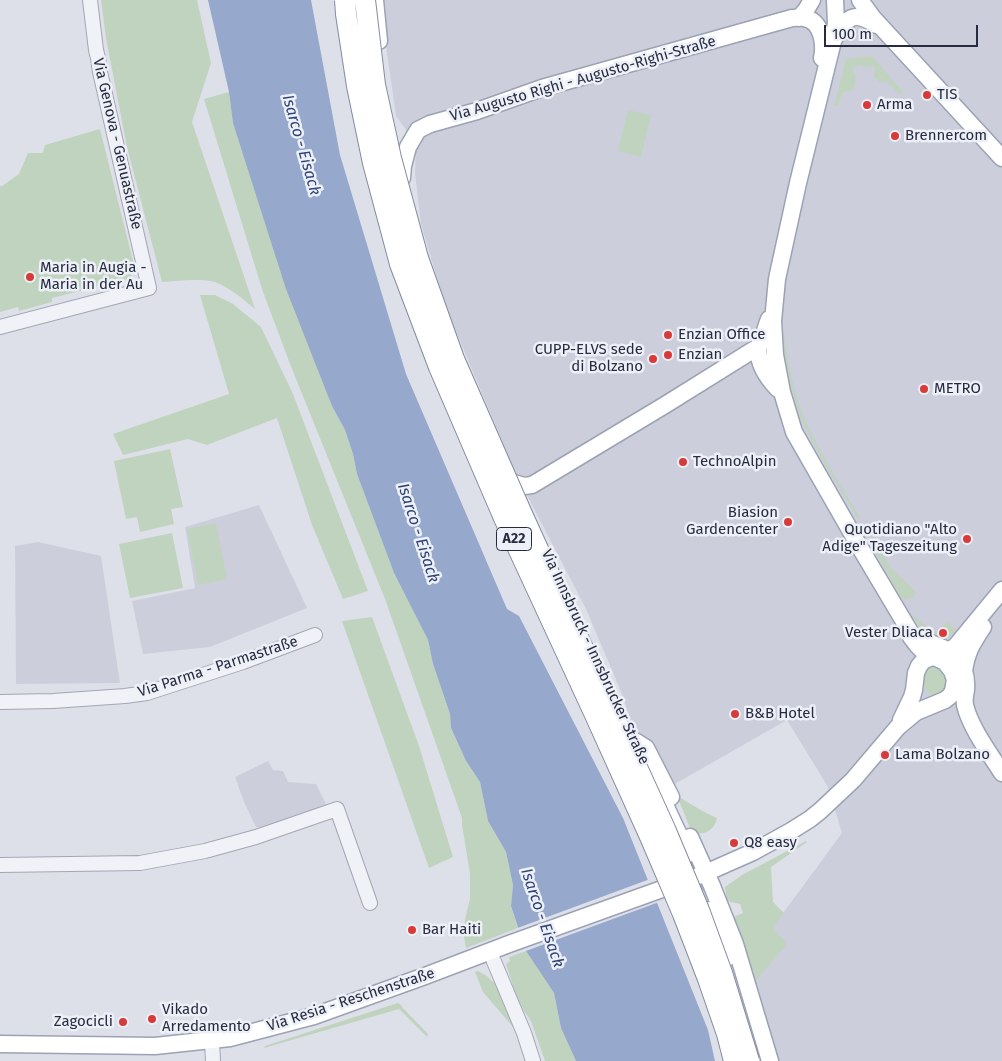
<!DOCTYPE html>
<html>
<head>
<meta charset="utf-8">
<style>
	body { margin:0 }
	#map { position:relative; width:1002px; height:1061px; overflow:hidden; background:#dee0e9; font-family:"Fira Sans",sans-serif }
	canvas { display:block }
	.scale { position:absolute; left:824px; top:25px; width:154px; height:22px; box-sizing:border-box; border:2px solid #262b41; border-top:0; padding-left:6px; font-size:15px; line-height:18px; white-space:nowrap; color:#262b41; -webkit-text-stroke:4px #edf0f6; paint-order:stroke }
</style>
</head>
<body>
<div id="map">
<canvas width="1002" height="1061"></canvas>
<div class="scale">100 m</div>
</div>
<script>
const ctx = document.querySelector('canvas').getContext('2d');
ctx.lineJoin = 'round';
function fillPath(path, color) {
  ctx.fillStyle = color;
  ctx.fill(path, 'evenodd');
}
function stroke(path, color, width, dash) {
  ctx.strokeStyle = color;
  ctx.lineWidth = width;
  ctx.lineCap = dash ? 'butt' : 'round';
  ctx.setLineDash(dash || []);
  ctx.stroke(path);
}
function drawText(font, color, halo, rows, align = 'center') {
  ctx.font = font + ' "Fira Sans",sans-serif';
  ctx.lineWidth = 5;
  ctx.setLineDash([]);
  ctx.textBaseline = 'middle';
  ctx.strokeStyle = halo;
  ctx.fillStyle = color;
  for (const [text, x, y, turn = 0] of rows) {
    ctx.save();
    ctx.translate(x, y);
    ctx.rotate((+turn || 0) * Math.PI / 180);
    ctx.textAlign = isNaN(turn) ? turn : align;
    if (halo) ctx.strokeText(text, 0, 0);
    ctx.fillText(text, 0, 0);
    ctx.restore();
  }
}
const built = new Path2D(`
	M381,0h621v1061h-229l-20,-77 19,-56 70,-95 -14,-46 -41,-67 -114,65 -29,-48 -12,-12 -10,-31 -36,-85 -71,-137 -63,-150 -16,-47 -15,-51 -6,-51 1,-26 -9,-16 -11,-15 -11,-77z
	M259,505l48,103 -97,39 -67,7 -11,-53 63,-13 -10,-61z
	M38,542l63,14 19,127 -104,1 -1,-138z
	M268,761l5,9 10,1 5,11 28,2 12,24 -61,20 -11,-1 -12,-25 -9,-25z`);
const green = new Path2D(`
	M101,0h96l14,63 -19,59 63,187c-11,-9 -27,-23 -40,-27 -14,-4 -39,-1 -53,0l-35,-135 -21,-109z
	M872,56l31,36 -3,3 -14,-14 -7,1 -5,-5 1,-9 -2,-2 -8,1 -5,-2 -6,2 -1,4 3,5 -2,13 -12,4 -4,13 -4,-1 12,-46z
	M229,92l4,31 99,283 13,24 8,24 4,20 37,99 34,67 5,24 17,50 1,14 15,33 14,21 8,39 18,31 7,33 -2,21 7,22 -52,20 -3,-16 3,-17 4,-16v-25l-8,-49v-7l-77,-219 -95,-235 -28,-75 -58,-190z
	M628,110l23,5 -10,42 -23,-6z
	M100,129l33,132 -2,17 -79,20v4l-33,9 -1,-4 -18,5v-126h2l17,-12 9,-21h15l2,-8z
	M200,295h15l18,9 28,23 32,67 75,197 -25,8 -31,-74 -35,-107 -70,27 -19,-6 -65,16 -10,-21 116,-40z
	M781,331h3c3,29 10,66 23,93 15,32 35,63 53,94l-2,1c-18,-31 -39,-62 -54,-94 -11,-26 -20,-66 -23,-94z
	M170,449l13,58 -12,2 3,15 -34,8 -3,-15 -11,2 -12,-58z
	M216,523l11,56 -29,6 -11,-56z
	M172,533l11,55 -53,10 -11,-54z
	M874,537l16,30 27,26 -5,5 -6,2 -6,-4 -31,-56z
	M913,616h2l19,18 13,-12 10,9c-4,3 -12,10 -18,9 -12,0 -21,-15 -26,-24z
	M372,617l47,129 34,111 -24,11 -87,-247z
	M935,663l13,13 -2,15 -11,6c-14,-6 -13,-20 -6,-32z
	M677,796l29,17 11,5c-2,13 -17,21 -27,10z
	M806,841l1,1 -36,25 2,35 11,11 -11,15 14,16 -34,40 -20,-67 10,-4 -3,-9 -13,-3 -2,-14 17,-12z
	M526,951l28,42 7,35 15,33h-31l-14,-40 -7,-10 -8,-16 -10,-31 4,-3 -1,-4z
	M478,971l9,5 6,6h2l3,8 19,39 -4,-2 -30,-35 -8,-20z
	M398,1003l3,2 1,2 26,27 -1,3 -28,-28 -135,39 1,-2z`);
const water = new Path2D(`
	M208,0h103l29,155 66,219 101,235 12,7 104,202 85,212 7,31h-139l-15,-33 -7,-35 -28,-42 -15,-45 2,-21 -7,-33 -18,-31 -8,-39 -14,-21 -15,-33 -1,-14 -17,-50 -5,-24 -34,-67 -37,-99 -4,-20 -8,-24 -13,-24 -46,-117 -53,-166 -4,-31z`);
const pier = new Path2D(`
	M650,879l9,23 -136,50 -8,-23z`);
const majorTunnel = new Path2D(`
	M688,854l18,44`);
const minor = new Path2D(`
	M0,327l149,-39 -49,-216 -2,-14 -2,-8 -6,-50
	M0,702l53,-1 72,-5 22,-3 96,-31 72,-27
	M0,865l140,-2 65,-12 51,-14 81,-28 33,94
	M490,952l34,81 9,28
	M212,1041l1,20`);
const major = new Path2D(`
	M375,0l4,41
	M860,0l13,18 129,140
	M799,18l7,-8 6,-10
	M834,39c13,-21 19,-30 42,-14
	M402,178l1,-12 5,-19 10,-17 12,-6 47,-13 65,-23 250,-70c4,0 8,-1 12,0 18,2 21,27 18,40
	M758,347c0,16 9,31 20,42
	M514,483l10,3 8,-1 133,-80 93,-58c6,-9 7,-18 11,-28
	M919,637c12,9 28,9 37,20 8,9 11,21 10,33 -1,5 -2,9 -1,15 5,22 25,49 37,68
	M964,671c3,-20 8,-27 19,-44
	M901,720l11,-23 2,-7 2,-17 3,-7 4,-5 6,-3 6,-1 20,-10 47,-57
	M635,741l11,7 25,49
	M657,788l31,66
	M690,837l22,49 23,58 35,117
	M710,910l17,48
	M0,1044l155,2 75,-8 84,-22 111,-40 84,-32 192,-69 52,-23 38,-21 19,-12 10,-8 33,-31 45,-53 18,-15 29,-12 5,-4 3,-5 2,-11 -3,-9 -7,-9 -21,-10 -7,-7 -6,-8 -2,-7 -47,-79 -68,-119 -12,-40 -7,-37 -2,-34 4,-42 21,-96 35,-142 3,-18 -1,-23`);
const highwayBridge = new Path2D(`
	M345,0l1,14 11,72 16,77 27,101 39,103 65,151 92,199 55,122 32,75 25,65 19,55 7,27
	M365,0l10,85 16,73 27,100 36,101 68,155 144,317 33,79 23,63 27,88`);
const markers = [
	[927,95,5,"#d73a39"],
	[867,105,5,"#d73a39"],
	[895,136,5,"#d73a39"],
	[30,277,5,"#d73a39"],
	[668,335,5,"#d73a39"],
	[668,355,5,"#d73a39"],
	[653,359,5,"#d73a39"],
	[924,389,5,"#d73a39"],
	[683,462,5,"#d73a39"],
	[788,522,5,"#d73a39"],
	[967,539,5,"#d73a39"],
	[943,633,5,"#d73a39"],
	[735,714,5,"#d73a39"],
	[885,755,5,"#d73a39"],
	[734,843,5,"#d73a39"],
	[412,930,5,"#d73a39"],
	[152,1019,5,"#d73a39"],
	[123,1022,5,"#d73a39"]
];
const shields = [
	[514,539,35]
];
const shieldNames = [
	["A22",514,539]
];
const streetNames = [
	["Via Augusto Righi - Augusto-Righi-Straße",583,79,-16],
	["Via Genova - Genuastraße",117,144,77],
	["Via Innsbruck - Innsbrucker Straße",595,657,65],
	["Via Parma - Parmastraße",218,667,-18],
	["Via Resia - Reschenstraße",351,1000,-18]
];
const poiNames = [
	["TIS",937,95],
	["Arma",877,105],
	["Brennercom",905,136],
	["Maria in Augia -",40,268],
	["Maria in der Au",40,285],
	["Enzian Office",678,335],
	["CUPP-ELVS sede",643,350,"right"],
	["di Bolzano",643,367,"right"],
	["Enzian",678,355],
	["METRO",934,389],
	["TechnoAlpin",693,462],
	["Biasion",778,513,"right"],
	["Gardencenter",778,530,"right"],
	["Quotidiano \"Alto",957,530,"right"],
	["Adige\" Tageszeitung",957,547,"right"],
	["Vester Dliaca",933,633,"right"],
	["B&B Hotel",745,714],
	["Lama Bolzano",895,755],
	["Q8 easy",744,843],
	["Bar Haiti",422,930],
	["Vikado",162,1010],
	["Arredamento",162,1027],
	["Zagocicli",113,1022,"right"]
];
const waterNames = [
	["Isarco - Eisack",301,145,74],
	["Isarco - Eisack",418,533,72],
	["Isarco - Eisack",542,918,71]
];
fillPath(built, '#cccfdb');
fillPath(green, '#c0d3be');
fillPath(water, '#96a8cb');
fillPath(pier, '#dee0e9');
stroke(majorTunnel, '#b9bcc7', 16, [16, 8]);
stroke(minor, '#a3a6b3', 16);
stroke(major, '#9ca2b5', 19);
stroke(minor, '#f1f2f7', 14);
stroke(major, '#fff', 16);
stroke(highwayBridge, '#848ba0', 22, []);
stroke(highwayBridge, '#fff', 20);
for (const [x, y, r, color] of markers) {
  const dot = new Path2D();
  dot.arc(x, y, r, 0, 2 * Math.PI);
  ctx.fillStyle = color;
  ctx.fill(dot);
  stroke(dot, '#edf0f6', 2);
}
for (const [x, y, w] of shields) {
  const box = new Path2D();
  box.roundRect(x - w / 2, y - 11.5, w, 23, 4);
  ctx.fillStyle = '#edf0f6';
  ctx.fill(box);
  stroke(box, '#262b41', 1);
}
drawText('bold 14px', '#262b41', null, shieldNames);
drawText('15px', '#262b41', '#edf0f6', streetNames);
drawText('15px', '#262b41', '#edf0f6', poiNames, 'left');
drawText('italic 16px', '#2d4377', '#edf0f6', waterNames);
</script>
</body>
</html>
